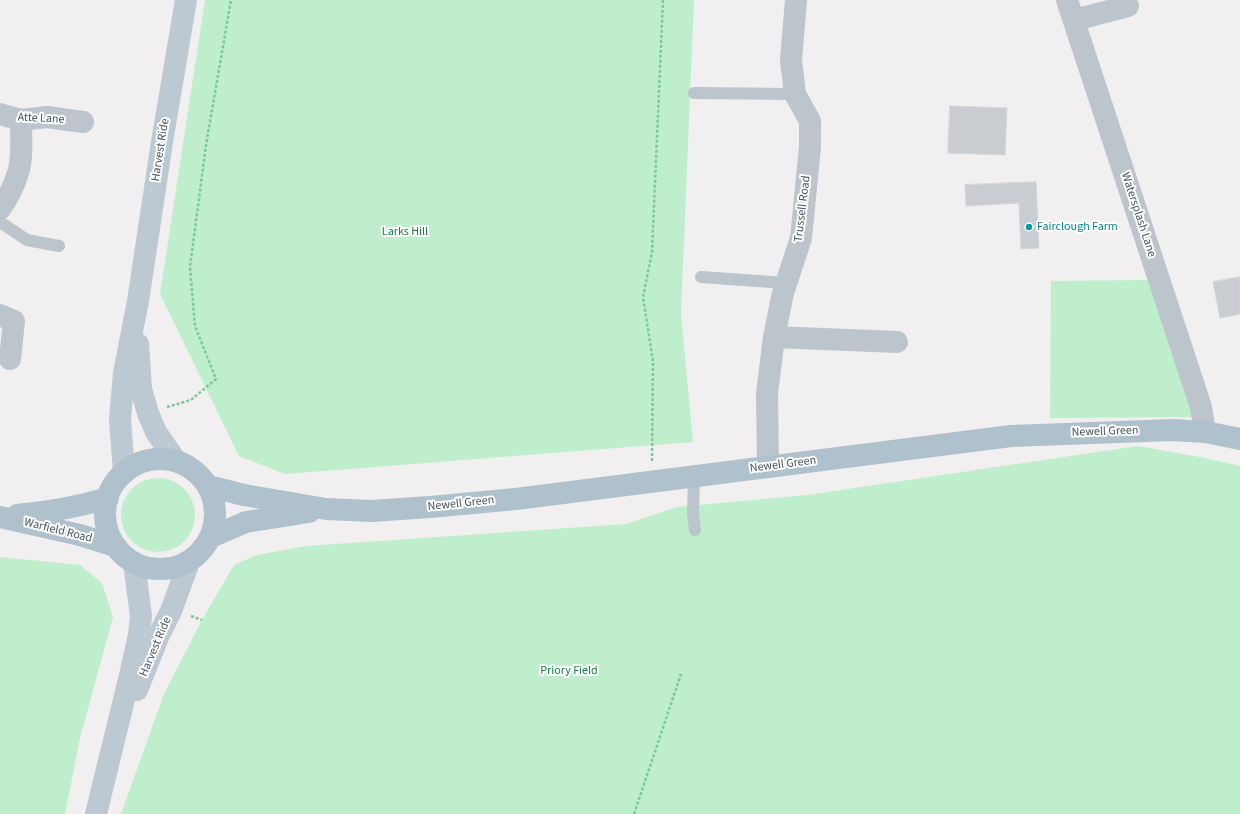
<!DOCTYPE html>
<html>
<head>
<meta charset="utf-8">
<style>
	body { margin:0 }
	canvas { display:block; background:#f1efef }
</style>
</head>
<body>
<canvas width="1240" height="814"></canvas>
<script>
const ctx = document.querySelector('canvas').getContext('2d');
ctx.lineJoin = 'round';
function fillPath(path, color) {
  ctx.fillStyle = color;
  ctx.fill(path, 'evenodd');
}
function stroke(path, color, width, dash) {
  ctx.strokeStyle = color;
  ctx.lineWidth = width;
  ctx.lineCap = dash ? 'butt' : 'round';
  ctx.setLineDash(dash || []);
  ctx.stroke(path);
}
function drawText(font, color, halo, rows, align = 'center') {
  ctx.font = font + ' "Source Sans 3",sans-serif';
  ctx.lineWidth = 4;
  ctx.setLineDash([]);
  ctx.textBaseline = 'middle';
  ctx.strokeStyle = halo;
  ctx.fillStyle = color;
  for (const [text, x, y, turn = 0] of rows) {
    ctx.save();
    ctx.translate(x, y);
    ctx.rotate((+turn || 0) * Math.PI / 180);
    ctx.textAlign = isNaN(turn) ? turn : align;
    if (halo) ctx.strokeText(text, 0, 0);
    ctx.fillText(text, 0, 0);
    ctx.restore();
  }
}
const green = new Path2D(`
	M205,0h489l-13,314 12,128 -408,32 -46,-18 -79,-162z
	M1148,280l46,137 -144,1 1,-137z
	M1138,446l62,11 40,9v348h-1119l43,-120 38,-74 32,-55 23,-10 49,-9 320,-22 51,-17 130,-12z
	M121 515a37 37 0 1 1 74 0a37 37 0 1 1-74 0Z
	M0,557l80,8 22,18 11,34 -33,121 -15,76h-65z`);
const building = new Path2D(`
	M950,106l57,2 -2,47 -57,-2z
	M1036,182l3,66 -18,1 -2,-46 -53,3 -1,-21z
	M1240,277v37l-20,4 -7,-36z`);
const path = new Path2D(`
	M167,407l24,-7 25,-21 -21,-53 -5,-59 16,-122 25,-145
	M652,461l1,-100 -10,-64 9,-45 11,-252
	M191,616l11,4
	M634,814l47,-140`);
const lane = new Path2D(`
	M694,93l101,1
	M0,222l27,18 32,6
	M701,277l85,6
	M694,476l-1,37 2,17`);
const street = new Path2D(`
	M1067,0l134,407 4,25
	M1074,20l54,-14
	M0,114l21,6 26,-3 36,5
	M0,209c8,-11 14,-23 18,-36 5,-15 3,-37 3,-53
	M0,315l14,6 -4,38
	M774,337l123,5
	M768,467l-1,-74 7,-56 9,-44 18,-55 9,-91v-26l-15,-27 -4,-34 5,-60`);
const secondary = new Path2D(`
	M138,344l3,45 7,24 8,19 20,29
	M124,473l-4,-54 4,-46 14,-72 24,-159 24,-142
	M137,690l22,-55 12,-24 18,-49
	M96,814l34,-139 9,-40 2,-19 -7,-53`);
const primary = new Path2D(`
	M105 514a55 55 0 1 1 110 0a55 55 0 1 1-110 0Z
	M208,486l36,9 82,14 45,2 59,-4 86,-8 495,-63 162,-6 32,2 35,7
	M17,515c31,-3 61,-8 91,-17
	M0,517l80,18 35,11
	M211,537l35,-15 63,-10`);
const markers = [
	[1029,227,4,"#0f9aa8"]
];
const streetNames = [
	["Atte Lane",41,119,3],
	["Harvest Ride",161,150,-81],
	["Trussell Road",803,209,-83],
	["Watersplash Lane",1138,215,72],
	["Newell Green",1105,432,-2],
	["Newell Green",783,465,-7],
	["Newell Green",461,504,-6],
	["Warfield Road",58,531,14],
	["Harvest Ride",156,647,-67]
];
const cultureNames = [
	["Fairclough Farm",1037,227]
];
const parkNames = [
	["Larks Hill",405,232],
	["Priory Field",569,671]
];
fillPath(green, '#bfeecc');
fillPath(building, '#c9ccd1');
stroke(building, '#d3d6da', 1);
stroke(path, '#78ca9a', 2.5, [3, 2]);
stroke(lane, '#bbc5cb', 12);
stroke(street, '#bbc5cb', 22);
stroke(secondary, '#bdc9d2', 22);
stroke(primary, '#afc1cd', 22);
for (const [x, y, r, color] of markers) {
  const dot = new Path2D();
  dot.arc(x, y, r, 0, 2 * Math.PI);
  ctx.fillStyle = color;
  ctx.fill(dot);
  stroke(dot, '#fff', 1.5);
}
drawText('12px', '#47545c', '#fff', streetNames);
drawText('12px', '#0d838f', '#fff', cultureNames, 'left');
drawText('12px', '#1a7b42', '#fff', parkNames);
</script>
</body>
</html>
